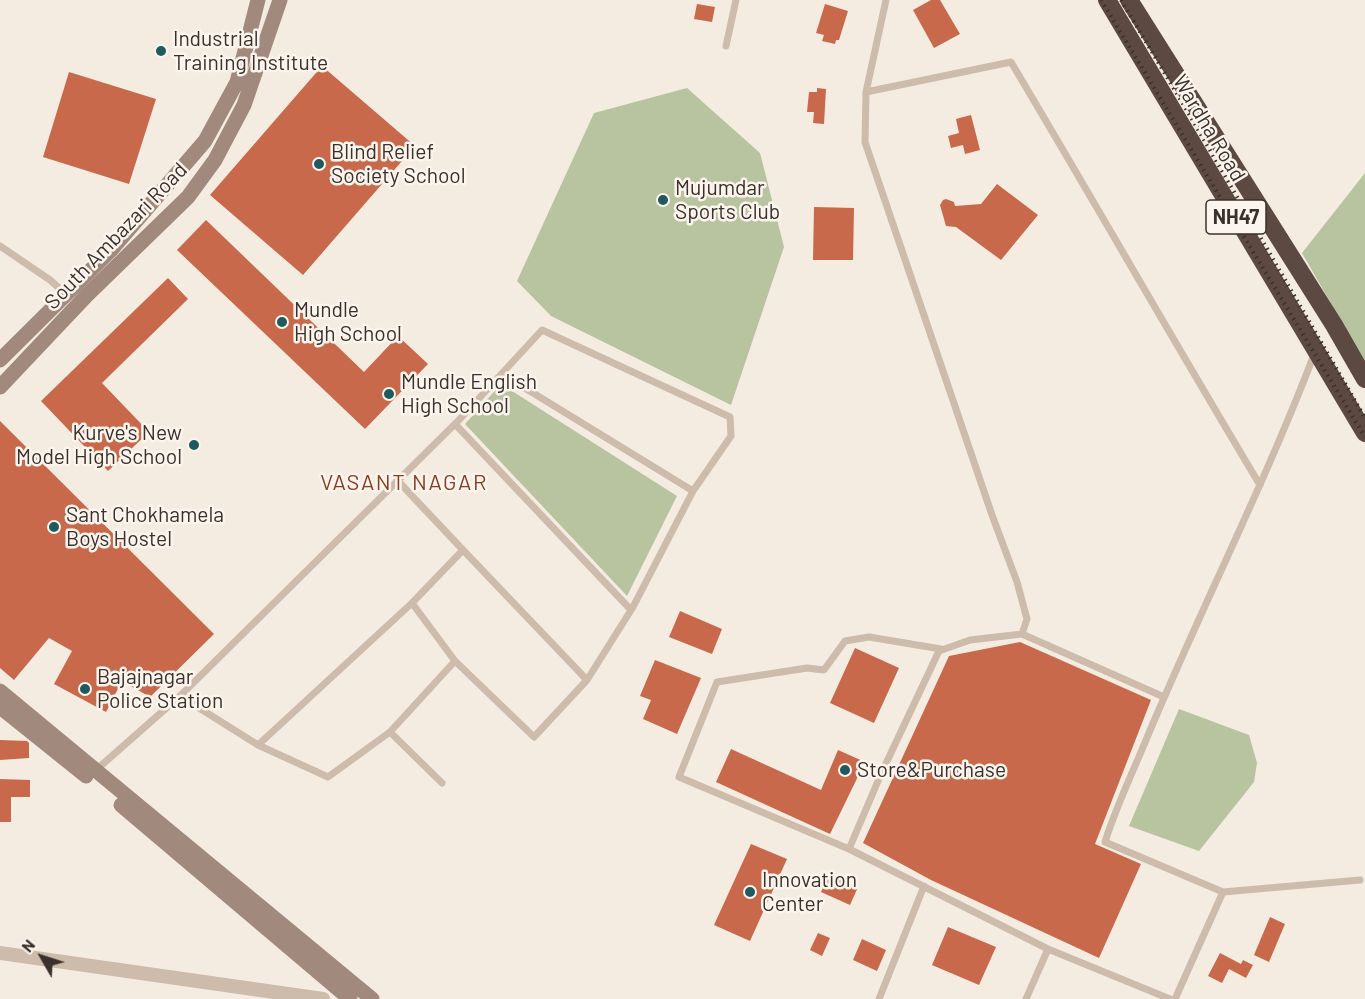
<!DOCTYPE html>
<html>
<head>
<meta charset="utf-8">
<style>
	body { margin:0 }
	#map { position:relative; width:1365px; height:999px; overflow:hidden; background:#f4ebe1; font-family:Barlow,sans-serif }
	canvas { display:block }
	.north { position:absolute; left:12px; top:927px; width:60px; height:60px; -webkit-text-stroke:4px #fbf5ee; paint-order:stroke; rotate:309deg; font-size:16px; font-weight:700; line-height:24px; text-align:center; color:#3b302b }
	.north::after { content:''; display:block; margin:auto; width:21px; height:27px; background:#3b302b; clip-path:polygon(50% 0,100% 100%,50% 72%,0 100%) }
</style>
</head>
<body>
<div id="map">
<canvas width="1365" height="999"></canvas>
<div class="north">N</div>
</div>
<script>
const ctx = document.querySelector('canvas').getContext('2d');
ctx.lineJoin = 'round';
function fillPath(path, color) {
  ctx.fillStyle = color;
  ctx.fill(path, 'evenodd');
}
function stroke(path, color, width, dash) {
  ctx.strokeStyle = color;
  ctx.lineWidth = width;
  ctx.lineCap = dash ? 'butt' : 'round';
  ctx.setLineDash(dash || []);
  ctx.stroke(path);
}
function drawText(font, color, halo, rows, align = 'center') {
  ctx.font = font + ' Barlow,sans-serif';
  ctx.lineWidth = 5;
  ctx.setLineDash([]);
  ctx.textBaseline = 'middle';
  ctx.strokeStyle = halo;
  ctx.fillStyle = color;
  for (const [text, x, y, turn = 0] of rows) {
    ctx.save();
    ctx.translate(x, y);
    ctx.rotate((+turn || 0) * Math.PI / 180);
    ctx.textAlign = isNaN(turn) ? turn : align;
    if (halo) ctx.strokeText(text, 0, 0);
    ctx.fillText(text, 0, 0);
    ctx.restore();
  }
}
const green = new Path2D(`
	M687,88l73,65 24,94 -53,158 -180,-89 -34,-35 77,-168z
	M1365,173v190l-63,-110z
	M501,384l176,112 -50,100 -162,-172z
	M1179,709l70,26 8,28 -3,19 -55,69 -70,-25z`);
const building = new Path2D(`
	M931,0h9l20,34 -26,14 -21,-38z
	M697,4l18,3 -3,15 -18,-3z
	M825,4l23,7 -9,29h-3l-1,4 -13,-3 2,-6 -8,-2z
	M322,66l93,80 -112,129 -93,-80z
	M69,72l87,27 -27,85 -86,-27z
	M817,88l9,1 -2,35 -11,-1 1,-11h-7l2,-20h8z
	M971,115l9,35 -15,4 -2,-9 -12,3 -3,-12 11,-3 -3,-14z
	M997,184l41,31 -37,45 -45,-33 -10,-1 -6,-21 3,-5 3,-1 8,3 1,4 26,-2z
	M814,207l40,1 -1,52h-40z
	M206,220l158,152 34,-36 30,28 -63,65 -188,-179z
	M168,278l20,21 -86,84 47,49 -41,39 -67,-70z
	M0,421l214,213 -64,63 -28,-16 -16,31 -52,-28 18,-33 -23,-13 -35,42 -14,-12z
	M680,611l42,18 -10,25 -43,-17z
	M1020,642l131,58 -56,144 46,20 -42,94 -168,-78 -68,-37 86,-187z
	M855,648l44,20 -25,55 -44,-20z
	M655,660l46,18 -24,56 -34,-15 8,-19 -11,-4z
	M0,740l27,1 2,2v15l-29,2z
	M731,749l90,41 17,-40 27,12 -35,72 -114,-52z
	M0,779l30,1v17h-19v25h-11z
	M751,844l36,15 -37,82 -36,-16z
	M829,874l29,13 -8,18 -29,-13z
	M1270,917l15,7 -16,38 -15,-7z
	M948,927l48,20 -17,38 -47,-20z
	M818,933l12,5 -8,18 -12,-6z
	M862,939l24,11 -9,21 -24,-11z
	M1220,953l21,11 2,-4 10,5 -7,13 -17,-9 -7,14 -14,-7z`);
const lane = new Path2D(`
	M726,46l10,-46
	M866,92l20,-92
	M0,246l50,34 16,14
	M502,374l191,117
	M455,424l176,186
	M397,480l66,70
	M412,603l51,-53 124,130
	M1022,634l142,63
	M180,696l279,-276 83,-90 188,87 1,19 -38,55 -60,116 -46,73 -53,57 -79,-76 -65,71
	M258,745l154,-142 43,58
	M96,770l84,-74 78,49 70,32 62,-45 52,51
	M849,849l-170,-72 38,-95 90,-14 17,2 21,-29 24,-4 72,12
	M1223,892l137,-12
	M879,999l45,-113
	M1026,999l22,-50
	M1170,999l-122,-50 -199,-100 32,-75 58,-123 31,-11 52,-6 5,-15 -10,-37 -25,-67 -127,-373 1,-50 145,-30c84,141 165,283 249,423
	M1175,999l48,-107 -118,-50c11,-35 27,-68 41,-102 54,-130 119,-256 169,-388`);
const street = new Path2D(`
	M0,953l323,46`);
const secondary = new Path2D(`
	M0,360l111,-110 94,-109 32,-59 21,-82
	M0,387l87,-92 101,-98 27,-37 29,-55 36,-105
	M0,691l372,308
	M0,707l86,69
	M121,805l229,194`);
const highway = new Path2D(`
	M1107,0l258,433
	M1129,0l205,325 31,54`);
const rail = new Path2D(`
	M1101,0l264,437
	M1121,0l68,114 176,304`);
const markers = [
	[161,51,6,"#1f5a5e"],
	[319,164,6,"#1f5a5e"],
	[663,200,6,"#1f5a5e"],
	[282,322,6,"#1f5a5e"],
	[389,394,6,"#1f5a5e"],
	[194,445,6,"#1f5a5e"],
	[54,527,6,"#1f5a5e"],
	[85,689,6,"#1f5a5e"],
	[845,770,6,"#1f5a5e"],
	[750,892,6,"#1f5a5e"]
];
const shields = [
	[1236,217,60]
];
const shieldNames = [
	["NH47",1236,217]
];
const poiNames = [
	["Industrial",173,39],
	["Training Institute",173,63],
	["Blind Relief",331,152],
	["Society School",331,176],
	["Mujumdar",675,188],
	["Sports Club",675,212],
	["Mundle",294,310],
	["High School",294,334],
	["Mundle English",401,382],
	["High School",401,406],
	["Kurve's New",182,433,"right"],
	["Model High School",182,457,"right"],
	["Sant Chokhamela",66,515],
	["Boys Hostel",66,539],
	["Bajajnagar",97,677],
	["Police Station",97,701],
	["Store&Purchase",857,770],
	["Innovation",762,880],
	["Center",762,904]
];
const streetNames = [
	["Wardha Road",1209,128,59],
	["South Ambazari Road",116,236,-46]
];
const neighbourhoodNames = [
	["VASANT NAGAR",404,483]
];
fillPath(green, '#b8c4a0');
fillPath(building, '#c8694b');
stroke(lane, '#cdbbac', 7);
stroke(street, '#cdbbac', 14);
stroke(secondary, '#a18a7d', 15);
stroke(highway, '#5c4a42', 18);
stroke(rail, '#3b302b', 4, [1.5, 4.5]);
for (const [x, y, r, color] of markers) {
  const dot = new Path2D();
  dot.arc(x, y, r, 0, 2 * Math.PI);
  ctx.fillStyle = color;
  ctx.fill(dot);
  stroke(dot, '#fbf5ee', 2);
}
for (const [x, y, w] of shields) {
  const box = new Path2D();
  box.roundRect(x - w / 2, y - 17, w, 34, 4.5);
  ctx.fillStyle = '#fbf5ee';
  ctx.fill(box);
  stroke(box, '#3b302b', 1.5);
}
drawText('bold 20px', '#3b302b', null, shieldNames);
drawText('21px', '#3b302b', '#fbf5ee', poiNames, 'left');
drawText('21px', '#3b302b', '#fbf5ee', streetNames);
ctx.letterSpacing = '1.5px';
drawText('22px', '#8c3b22', '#fbf5ee', neighbourhoodNames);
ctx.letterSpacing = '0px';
</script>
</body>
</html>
